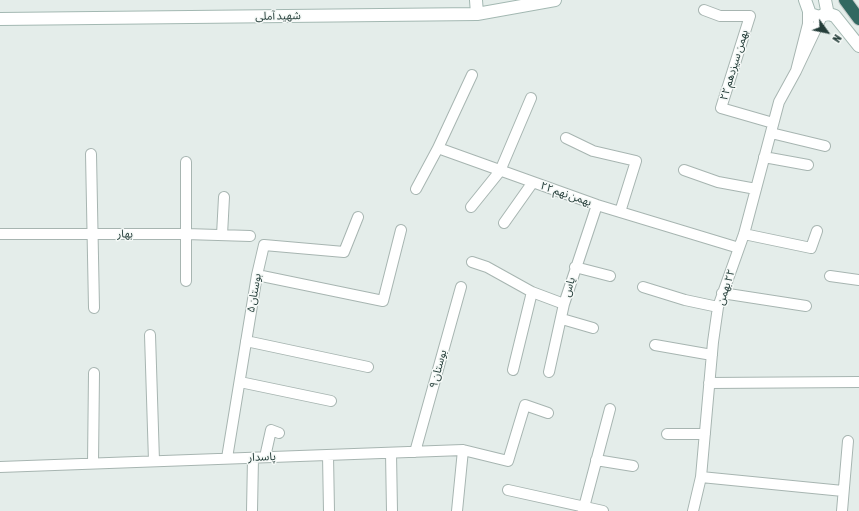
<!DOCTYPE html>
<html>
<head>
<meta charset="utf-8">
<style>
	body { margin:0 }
	#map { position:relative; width:859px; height:511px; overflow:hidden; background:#e4edea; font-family:"Asap Condensed",sans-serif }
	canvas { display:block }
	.north { position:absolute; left:807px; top:12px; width:40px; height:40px; -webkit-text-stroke:3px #f5f9f7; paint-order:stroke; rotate:123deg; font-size:11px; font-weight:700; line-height:16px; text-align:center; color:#243d39 }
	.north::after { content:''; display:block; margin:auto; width:14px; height:18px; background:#243d39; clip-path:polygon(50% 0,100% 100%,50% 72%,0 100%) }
</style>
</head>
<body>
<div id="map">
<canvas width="859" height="511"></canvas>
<div class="north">N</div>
</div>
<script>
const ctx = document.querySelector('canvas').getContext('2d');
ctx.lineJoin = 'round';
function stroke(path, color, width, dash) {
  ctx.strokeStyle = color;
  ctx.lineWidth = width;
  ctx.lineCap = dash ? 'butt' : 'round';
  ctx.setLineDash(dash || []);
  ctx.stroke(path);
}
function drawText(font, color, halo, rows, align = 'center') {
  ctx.font = font + ' "Asap Condensed","Noto Sans Arabic",sans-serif';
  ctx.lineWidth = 3;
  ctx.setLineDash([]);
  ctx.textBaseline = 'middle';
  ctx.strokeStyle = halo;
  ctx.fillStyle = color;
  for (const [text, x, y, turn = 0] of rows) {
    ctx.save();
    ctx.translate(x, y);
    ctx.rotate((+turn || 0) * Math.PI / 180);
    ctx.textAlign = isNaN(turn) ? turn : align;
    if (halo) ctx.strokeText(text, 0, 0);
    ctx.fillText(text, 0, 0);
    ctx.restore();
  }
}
const street = new Path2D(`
	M704,10l16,6h30l-29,92 52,15
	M808,10v14l-12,47 26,-55
	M771,133l54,13
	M566,138l27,13 43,10 -16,51
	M438,148l34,-73
	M91,154l3,154
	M764,157l44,8
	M186,162v119
	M684,170l34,12 38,7
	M416,189l22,-41 159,57 142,43
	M471,207l29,-36 31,-73
	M504,223l29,-41
	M0,234h186l64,2
	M744,234l67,14 6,-17
	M222,235l2,-38
	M472,262l15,5 45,25
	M575,267l35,9
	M257,275l126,26 18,-71
	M830,276l29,4
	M643,287l42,13 33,7
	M722,293l84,13
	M562,319l31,9
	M150,335l4,126
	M246,341l122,26
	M655,345l57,10
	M513,370l19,-78 32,12
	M549,372l15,-68 33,-99
	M240,382l91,19
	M709,383l150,-1
	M667,434h38
	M415,452l46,-165
	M391,453l1,58
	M328,455l1,56
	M265,457l6,-27 8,3
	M227,458l30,-183 7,-30 80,7 14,-35
	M596,460l37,6
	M93,463l1,-90
	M0,467l463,-17 45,11 17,-56 23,8
	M701,477l142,14
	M508,490l95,21
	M252,511l1,-53
	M457,511l6,-61
	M583,511l27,-102
	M693,511l8,-34 12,-135 5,-35 26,-73 35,-132 17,-31
	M842,511l6,-70`);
const secondary = new Path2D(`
	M476,0l1,14
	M805,0l5,14 9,3 6,-3 2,-4 -2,-10
	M824,15l5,-1 6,2 24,30
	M0,19l477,-5 78,-14`);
const highway = new Path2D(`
	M845,0l14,19`);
const streetNames = [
	["شهید آملی",278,16,-1],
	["۲۲ بهمن سیزدهم",734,65,-73],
	["۲۲ بهمن نهم",566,194,19],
	["بهار",125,234,-1],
	["یاس",569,287,-74],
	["٢٢ بهمن",726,287,-72],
	["بوستان ۵",254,293,-80],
	["بوستان ۹",438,369,-75],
	["پاسدار",262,457,-2]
];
stroke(street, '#a7b5b1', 12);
stroke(secondary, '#a3b8b2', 14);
stroke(highway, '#c2c9c8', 14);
stroke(street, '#fff', 10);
stroke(secondary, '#fff', 12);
stroke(highway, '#326861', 12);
drawText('11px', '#243d39', '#f5f9f7', streetNames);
</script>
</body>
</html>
